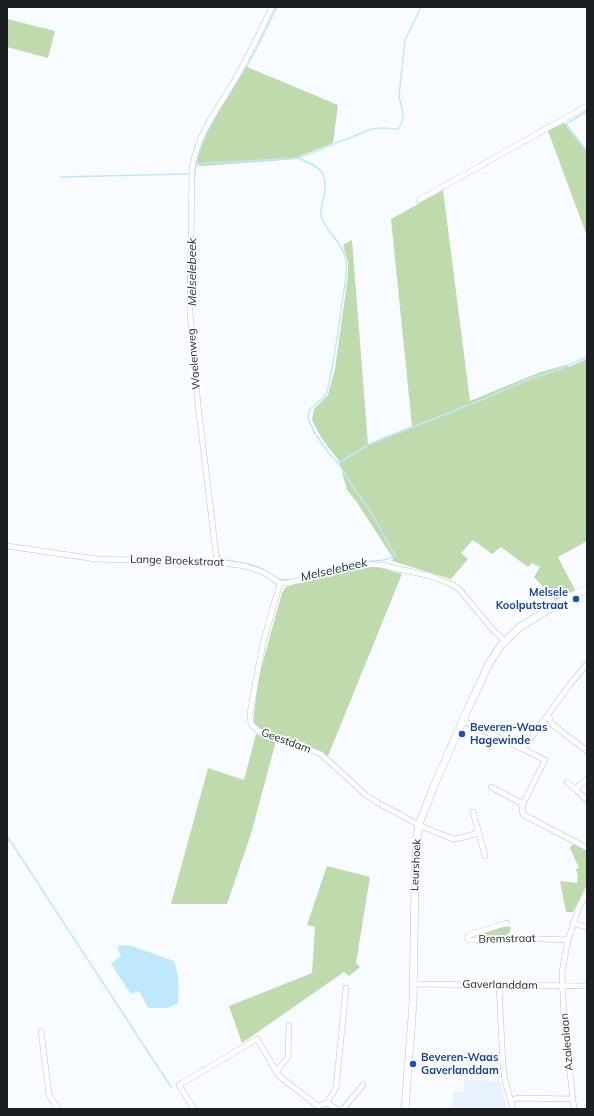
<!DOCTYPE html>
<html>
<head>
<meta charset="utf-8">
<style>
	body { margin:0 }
	#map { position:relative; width:594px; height:1116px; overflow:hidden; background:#f8fbff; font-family:Mulish,sans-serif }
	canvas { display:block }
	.frame { position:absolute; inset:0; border:8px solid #1c1f22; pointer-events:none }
</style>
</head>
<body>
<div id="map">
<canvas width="594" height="1116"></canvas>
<div class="frame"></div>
</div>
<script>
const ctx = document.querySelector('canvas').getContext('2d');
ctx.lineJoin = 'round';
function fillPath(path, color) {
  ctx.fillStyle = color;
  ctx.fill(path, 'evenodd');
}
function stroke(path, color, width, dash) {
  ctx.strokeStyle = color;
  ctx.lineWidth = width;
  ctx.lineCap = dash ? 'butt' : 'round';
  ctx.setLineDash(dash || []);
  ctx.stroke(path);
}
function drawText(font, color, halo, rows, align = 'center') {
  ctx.font = font + ' Mulish,sans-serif';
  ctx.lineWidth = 3.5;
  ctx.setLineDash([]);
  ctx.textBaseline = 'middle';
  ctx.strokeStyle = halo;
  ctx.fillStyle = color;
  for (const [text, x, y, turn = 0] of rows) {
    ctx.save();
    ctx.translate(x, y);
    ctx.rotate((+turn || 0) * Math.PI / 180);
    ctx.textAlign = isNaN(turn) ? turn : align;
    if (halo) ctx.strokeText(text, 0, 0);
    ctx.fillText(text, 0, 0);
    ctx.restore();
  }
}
const built = new Path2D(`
	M464,1080l36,1 7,28h-55l2,-18 10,1z`);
const green = new Path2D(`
	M7,19l48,12 -7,27 -41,-11z
	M245,66l93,39 -5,38 -33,13 -2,3 -97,7 -7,-2c10,-36 32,-66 51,-98z
	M564,123l23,29v84l-39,-105z
	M443,190l27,211 68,-28 28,-8 3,2 18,-8v182l-29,16 17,33 -20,10 -21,-23 6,-10 -8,-4 -4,4 -27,-20 -9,7 -19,-14 -12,13 7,6 -17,20 -59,-18 1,-3 -37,-57 -9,-11 -8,-29 -17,-22 -10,-19 2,-11 14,-14 7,-26 13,-93v-14l-5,-17 9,-5 16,204 44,-18 -21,-207z
	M372,567l9,1 21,6 -74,182 -26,-14 -41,-13 -7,-6v-9l5,-38 23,-83 4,-6 68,-18z
	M256,734l20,7 -25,93 -24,70h-56l37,-136 36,12z
	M573,844l14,6v34l-14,28h-7l-6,-31 17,2 1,-7 -2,-7 3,-1 -9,-20z
	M327,866l43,11 -14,86 4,4 -11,9 -5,-4 -102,71 -13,-37 83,-33 3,-46 -8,-2z
	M500,926l11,1 -1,5 -7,6h-17l-2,-5z`);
const water = new Path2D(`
	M119,945l13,1 42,15c5,13 5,28 4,42l-10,5h-20l-9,-17 -8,3 -20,-30 10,-8 -3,-7z`);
const stream = new Path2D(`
	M587,111l-21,13 21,27
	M298,158c25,10 31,15 25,43 -1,5 -3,10 -2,15 4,15 21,25 25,44 2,14 -2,29 -4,43 -4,30 -8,60 -15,89l-4,6 -13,11 -2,9 6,14 14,20 10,11 15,24 19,27 23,42 -11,4 -19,2
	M196,164l102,-6 74,-29 11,-1 15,1 4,-7 1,-9 -4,-17 6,-56 16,-33
	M60,177l127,-3
	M194,181c2,-46 35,-83 57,-122 9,-16 17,-35 26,-52
	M338,463l32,-19 114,-45 45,-20 31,-10 27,-12
	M208,470l3,26
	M219,555l2,4 31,6 11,4
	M278,579l12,1
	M7,836l164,251
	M7,845l2,-6`);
const street = new Path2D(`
	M419,200l168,-94
	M7,546l89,13 121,3 28,4 18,6 17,11h9l73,-19 19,1 50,11 22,9 6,4 34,41 12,11
	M217,562l-19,-157 -8,-93 2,-144c7,-37 26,-59 44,-90 13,-23 25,-47 36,-71
	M280,583l-17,60 -13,70 1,11 7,7 26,8 37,15 45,41 14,9 43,23 30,12 7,-1 18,-5
	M548,715l4,9 35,27
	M463,721l60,28 48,-66 16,-19
	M523,749l22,11 -22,44 -1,8 2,3 63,33
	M567,782l8,7 12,-10
	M491,787l32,17
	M575,789l12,11
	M473,812l12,44
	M507,923l-38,12 -2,3 2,2h33l14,-2 52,2
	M573,923l14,4
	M414,984l173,2
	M499,985l4,81 2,14 8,29
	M41,1031l8,64 6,9 4,5
	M276,1072l12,-15 1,-32
	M510,1100l9,-2 53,1
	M327,1103l9,6
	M194,1109l-15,-24 78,-46 22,37 39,30 9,-3 9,-15 10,-100
	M343,1109l20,-24
	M574,1109l-10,-90 -2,-47 6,-32 11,-33 8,-15`);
const secondary = new Path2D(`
	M405,1109l8,-106 2,-122 2,-42 2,-15 15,-38 33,-75 22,-47 12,-19 19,-18 44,-27 23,-11`);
const markers = [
	[576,599,4,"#1a4fb4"],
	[462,734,4,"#1a4fb4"],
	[413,1064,4,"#1a4fb4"]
];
const streetNames = [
	["Waelenweg",194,359,-95],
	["Lange Broekstraat",177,561,2],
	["Geestdam",286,741,20],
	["Leurshoek",416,865,-87],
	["Bremstraat",507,939,-1],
	["Gaverlanddam",500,985,1],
	["Azalealaan",567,1042,-95]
];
const transitNames = [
	["Melsele",568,593,"right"],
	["Koolputstraat",568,606,"right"],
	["Beveren-Waas",470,728],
	["Hagewinde",470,741],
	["Beveren-Waas",421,1058],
	["Gaverlanddam",421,1071]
];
const waterNames = [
	["Melselebeek",192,272,-90],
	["Melselebeek",334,570,-13]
];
fillPath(built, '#e8f2fe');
fillPath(green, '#bfdaac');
fillPath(water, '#bfe8fc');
stroke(stream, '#bfe8fc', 1.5);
stroke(street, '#bcc3cc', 6);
stroke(secondary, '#bcc3cc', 8);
stroke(street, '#fff', 5);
stroke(secondary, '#fff', 7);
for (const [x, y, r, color] of markers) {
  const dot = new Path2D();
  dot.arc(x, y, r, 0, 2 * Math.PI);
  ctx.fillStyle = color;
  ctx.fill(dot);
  stroke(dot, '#fff', 1.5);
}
drawText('11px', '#1c1f22', '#fff', streetNames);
drawText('bold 11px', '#164399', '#fff', transitNames, 'left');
drawText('italic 12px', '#0b2e3b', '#fff', waterNames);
</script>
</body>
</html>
